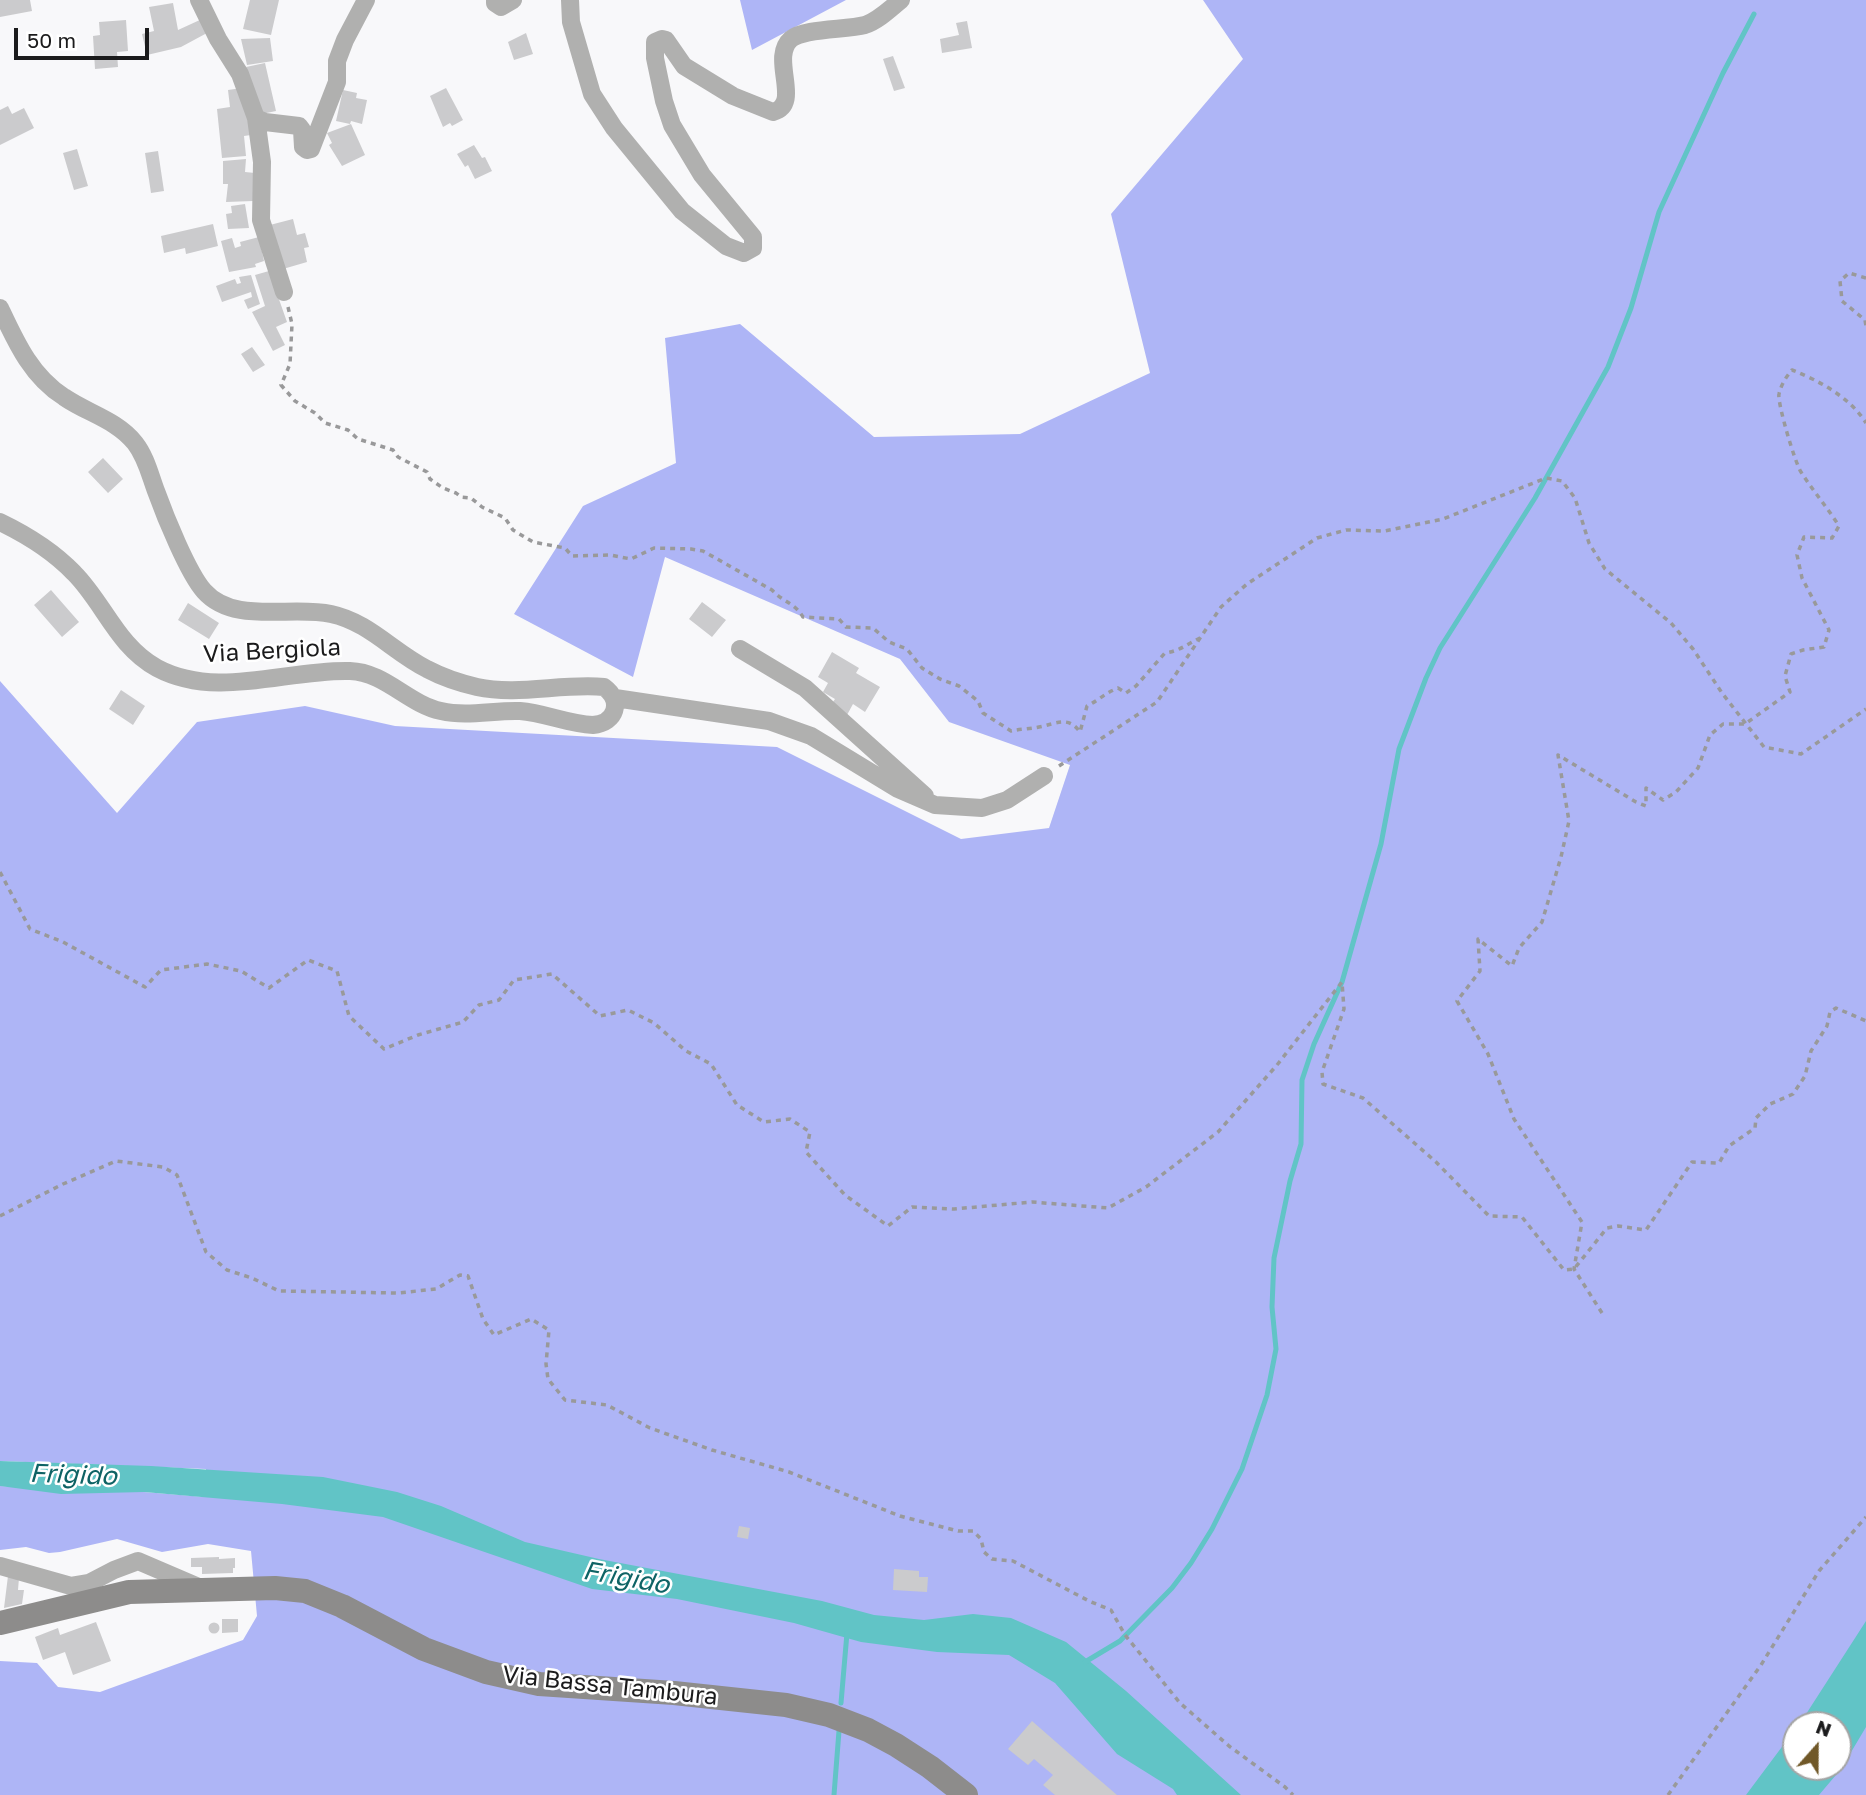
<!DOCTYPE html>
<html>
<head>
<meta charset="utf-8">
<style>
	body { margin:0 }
	#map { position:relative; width:1866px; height:1795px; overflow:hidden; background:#f8f8fa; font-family:"Golos Text",sans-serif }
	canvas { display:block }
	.north { position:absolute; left:1782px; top:1711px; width:70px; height:70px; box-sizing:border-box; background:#fff; border:2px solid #a4a4a4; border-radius:50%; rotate:21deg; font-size:19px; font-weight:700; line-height:28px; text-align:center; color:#1b1b1c }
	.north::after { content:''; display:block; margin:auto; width:24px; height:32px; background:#705828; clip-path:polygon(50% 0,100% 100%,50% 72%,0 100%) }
	.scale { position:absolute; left:14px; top:28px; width:135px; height:32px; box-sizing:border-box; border:4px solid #1b1b1c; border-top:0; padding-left:9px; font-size:21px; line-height:24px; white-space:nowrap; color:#1b1b1c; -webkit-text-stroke:5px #fff; paint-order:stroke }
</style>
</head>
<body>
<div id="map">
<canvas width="1866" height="1795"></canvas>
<div class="north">N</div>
<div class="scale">50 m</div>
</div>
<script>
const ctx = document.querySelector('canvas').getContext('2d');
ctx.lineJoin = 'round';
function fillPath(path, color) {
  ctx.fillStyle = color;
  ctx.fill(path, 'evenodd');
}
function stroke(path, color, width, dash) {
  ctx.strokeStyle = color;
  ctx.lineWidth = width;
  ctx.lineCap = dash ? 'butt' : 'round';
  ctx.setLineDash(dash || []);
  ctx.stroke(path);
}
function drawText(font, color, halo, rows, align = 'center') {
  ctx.font = font + ' "Golos Text",sans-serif';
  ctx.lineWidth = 5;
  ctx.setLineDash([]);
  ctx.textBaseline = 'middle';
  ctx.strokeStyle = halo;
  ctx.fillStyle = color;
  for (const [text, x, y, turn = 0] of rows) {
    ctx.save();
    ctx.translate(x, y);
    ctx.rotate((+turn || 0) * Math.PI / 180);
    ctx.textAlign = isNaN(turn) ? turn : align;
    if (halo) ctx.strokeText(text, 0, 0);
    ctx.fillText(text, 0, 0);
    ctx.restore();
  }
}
const forest = new Path2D(`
	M740,0h106l-94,50z
	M1203,0h663v1795h-1866v-134l37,2 21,24 42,5 143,-52 14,-24 -6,-65 -43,-7 -46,8 -45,-13 -57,13 -11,1 -23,-6 -26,3v-64l144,6 61,5 1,-28 -206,-8v-780l117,132 80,-91 108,-16 90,20 382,21 184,92 88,-11 21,-63 -121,-43 -49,-63 -235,-102 -32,120 -119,-63 69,-108 93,-43 -11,-125 75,-14 134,113 146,-3 130,-61 -39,-159 132,-155zM1796,1725h42v42h-42z`);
const water = new Path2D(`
	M0,1461l151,5 172,11 74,15 44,14 84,36 74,17 223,42 52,14 50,5 49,-6 38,4 55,24 60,49 115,104h-64l-4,-6 -56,-35 -62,-71 -46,-28 -72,-3 -76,-10 -67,-19 -117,-24 -85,-10 -209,-72 -101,-13 -138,-12 -83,2 -61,-8z
	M1866,1621v106l-25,42 -22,26h-73l50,-67v39h42v-42h-39z`);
const stream = new Path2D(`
	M1085,1662l35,-21 52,-53 19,-25 21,-34 30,-60 25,-74 9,-46 -4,-42 2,-49 16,-77 11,-37 1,-64 12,-36 28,-62 39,-138 18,-95 27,-71 14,-30 95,-150 73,-131 23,-59 28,-96 64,-139 31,-59
	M841,1703l6,-70
	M834,1795l5,-64`);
const building = new Path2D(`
	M0,0h30l2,11 -32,6z
	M250,0h29l-8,35 -28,-6z
	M173,3l5,27 24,-11 5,14 -26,14 -34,8 -5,-21 12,-3 -5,-24z
	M126,20l2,31 -11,1 1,15 -23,2 -2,-33 7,-1 -1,-13z
	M967,21l5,27 -30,5 -2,-14 19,-4 -3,-12z
	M526,33l7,21 -19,6 -6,-18z
	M270,38l3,23 -26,4 -6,-26z
	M893,56l12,32 -11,3 -11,-32z
	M265,63l11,48 -19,4 -11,-48z
	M242,88l9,47 -7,1 2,20 -24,2 -5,-49 13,-2 -2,-17z
	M446,88l17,32 -11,6 -2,-3 -7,4 -13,-31z
	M343,90l14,3 -1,5 11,2 -5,24 -11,-3 -1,3 -14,-3z
	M8,106l4,8 12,-6 10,20 -34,17v-35z
	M351,124l14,31 -23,11 -13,-21 3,-2 -5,-10z
	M474,145l8,13 3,-1 7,14 -17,8 -7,-14 -3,2 -8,-13z
	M77,149l11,37 -14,4 -11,-37z
	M158,151l6,40 -13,2 -6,-40z
	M246,159l-1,13 10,1 -2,28 -27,1 2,-18h-5v-23z
	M245,204l4,24 -21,1 -2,-15 6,-1 -1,-7z
	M293,219l4,16 8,-2 4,14 -5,1 3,14 -24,7 -17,-43z
	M213,224l5,22 -32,8 -1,-6 -21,5 -3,-17z
	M259,237l5,24 -9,3 1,3 -27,5 -8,-31 11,-3 3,10 6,-2 -1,-4z
	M269,271l18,51 -11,5 9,18 -12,6 -21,-39 13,-6 -10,-31z
	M251,275l9,29 -12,5 -4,-9 8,-3 -1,-5 -29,10 -6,-16 19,-7 2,5 4,-1 -2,-6z
	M252,347l13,18 -12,7 -12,-18z
	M103,458l20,21 -15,14 -20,-21z
	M51,590l28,32 -17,15 -28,-32z
	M702,602l24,18 -14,17 -23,-18z
	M188,603l31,20 -10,16 -31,-19z
	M832,652l27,16 -3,5 24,14 -15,25 -12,-8 -6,11 -16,-10 4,-6 -12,-7 5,-9 -10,-6z
	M121,690l24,16 -12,19 -24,-16z
	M739,1526l11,2 -2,11 -11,-2z
	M219,1557v2l16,-1v10h-2v5l-31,1v-7h-11v-9z
	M894,1569l25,2v6h9l-1,15 -34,-2z
	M8,1576l11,2 -1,12h6l-2,14 -18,4z
	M222,1619h16v13l-16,1z
	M96,1622l15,39 -38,14 -8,-23 -22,8 -8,-23 23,-9 2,7z
	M208.5 1628a5.5 5.5 0 1 1 11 0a5.5 5.5 0 1 1-11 0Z
	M1032,1721l56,49 29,25h-62l-12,-10 10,-10 -19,-16 -6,6 -20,-16z`);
const path = new Path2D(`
	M1866,278l-17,-5 -9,8 2,20 23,19 1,6
	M288,307l4,17 -2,40 -9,21 14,16 20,12 10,10 23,7 10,9 35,11 5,7 29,15 3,7 13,9 13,5 5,4 10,1 11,9 23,11 8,12 20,12 32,6 7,8 38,-1 21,4 23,-11 37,1 12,2 69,39c12,13 22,12 31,27l36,2 7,8 27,1 16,14 18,7 15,19 18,11 19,7 19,15 5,12 28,18c9,-2 19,-2 28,-4 17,-3 29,-12 41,5l7,-26c12,-6 18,-13 31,-18l8,5 10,-7 29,-33c15,-2 22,-9 35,-15
	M1059,766l98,-64 64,-95 26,-23 70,-46 29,-8 39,1 58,-12 103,-41 16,3 13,17 14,45 16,26 66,54 22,26 29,44 42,54 37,7 65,-45
	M0,872l30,57 33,13 82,45 16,-17 46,-6 34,7 28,17 39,-28 29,11 12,45 35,33 34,-14 45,-13 16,-17 20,-5 15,-20 38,-6 48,42 28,-6 26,13 32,28 25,13 26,41 27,17 26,-3 20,13 -4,20 39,43 43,31 24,-19 42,2 78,-7 76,6 38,-21 72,-55 59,-67 65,-83 2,27 -22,63 1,12 40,14 73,64 53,54 33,1 42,53 10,-1 33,-41 11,-2 28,4 46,-68 27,1 10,-17 26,-18 1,-10 14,-14 23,-10 12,-18 6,-25 16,-25 3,-14 6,-4 30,13
	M0,1216l63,-32 53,-23 47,6 14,8 29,77 21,18 25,8 27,13 119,2 38,-4 24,-14 8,1 15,43 11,16 37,-16 18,11 -3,34 2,15 17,21 42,5 43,23 62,22 77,22 111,44 58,15h15l8,8 3,13 8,7 21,2 76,40 22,9 14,25 55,68 49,43 56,41 8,8
	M1602,1313l-28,-44 8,-47 -68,-103 -26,-65 -31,-53 23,-30 -2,-32 34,27 7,-18 23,-26 19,-65 8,-36 -11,-66 78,47 10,4v-18l17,12 13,-8 22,-24 12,-33 13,-11h22l45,-32 -5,-16 6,-22 12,-4 21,-3 5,-17 -27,-52 -5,-23 7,-18 28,1 7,-12c-12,-19 -26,-35 -38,-54 -6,-9 -24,-70 -22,-78 2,-9 7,-17 13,-24 26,10 59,28 74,53
	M1668,1795l93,-130 58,-94 47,-54`);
const street = new Path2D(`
	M199,0l19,39 22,35 16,44 6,44 -1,58 23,72
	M495,0v3l6,4 12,-7
	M570,0l1,22 21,72 22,34 68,83 44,35 18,7 9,-5v-11l-51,-62 -30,-50 -8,-24 -9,-43v-16l7,-3 4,1 18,26 49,30 40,16c30,-8 -4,-54 18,-73 13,-11 55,-9 74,-14 13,-4 26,-17 36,-25
	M256,118l9,4 34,4 3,4 1,17 4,3 4,-1 26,-67v-21l8,-21 21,-40
	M0,308c16,34 31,68 64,89 23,16 53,23 71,46 11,14 15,32 21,48 9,25 32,82 48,100 30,34 87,14 127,23 38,8 62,38 96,55 15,8 33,14 50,18 41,9 85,-4 127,0 19,14 12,36 -11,38 -25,-1 -48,-12 -73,-14 -26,-1 -53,6 -79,0 -33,-7 -56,-39 -91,-40 -63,-2 -133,29 -193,-3 -40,-22 -53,-65 -83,-95 -21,-22 -47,-38 -74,-51
	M740,649l65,39 120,108
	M615,698l154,23 42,15 87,53 37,16 47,3 25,-8 37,-24
	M0,1566l71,20 18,-3 25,-13 24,-9 63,27`);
const secondary = new Path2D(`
	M0,1623l129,-31 146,-4 30,3 37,15 82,43 62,23 53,12 135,9 112,12 43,10 39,15 28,15 34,22 36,28`);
const streetNames = [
	["Via Bergiola",272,651,-3],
	["Via Bassa Tambura",610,1686,6]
];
const waterNames = [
	["Frigido",73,1475,2],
	["Frigido",626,1578,10]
];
fillPath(forest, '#aeb5f6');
fillPath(water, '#61c4c6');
stroke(stream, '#61c4c6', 5);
fillPath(building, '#cbcbcd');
stroke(path, '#99999a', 3.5, [5, 5]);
stroke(street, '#b0b0af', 18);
stroke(secondary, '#8d8c8b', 24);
drawText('24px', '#1b1b1c', '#fff', streetNames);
drawText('italic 26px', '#0e6365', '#fff', waterNames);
</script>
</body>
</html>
